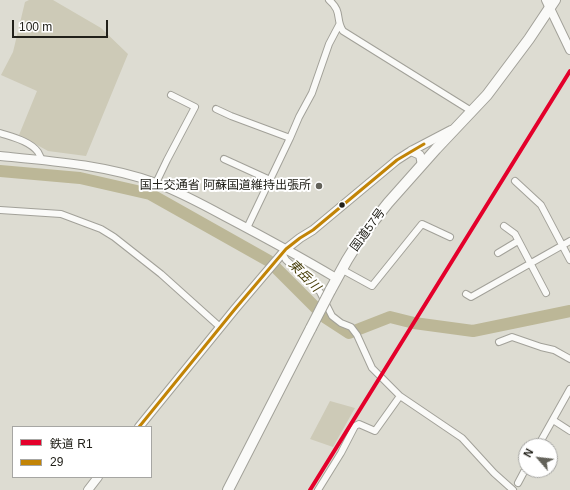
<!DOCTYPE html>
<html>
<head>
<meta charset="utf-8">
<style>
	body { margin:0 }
	#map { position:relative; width:570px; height:490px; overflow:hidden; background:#dddcd2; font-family:Arial,"Noto Sans JP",sans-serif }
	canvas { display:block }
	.legend { position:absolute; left:12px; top:426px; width:140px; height:52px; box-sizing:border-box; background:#fff; border:1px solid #a6a6a3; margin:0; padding:5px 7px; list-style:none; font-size:12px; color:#212019 }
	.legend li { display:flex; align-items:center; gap:8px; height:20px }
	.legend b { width:20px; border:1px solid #a6a6a3 }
	.north { position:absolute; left:518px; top:438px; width:40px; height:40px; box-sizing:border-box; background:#fff; border:1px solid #a6a6a3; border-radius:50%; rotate:298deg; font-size:11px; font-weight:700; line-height:16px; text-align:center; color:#212019 }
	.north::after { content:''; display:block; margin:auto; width:14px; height:18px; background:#63625a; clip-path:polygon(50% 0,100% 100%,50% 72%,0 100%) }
	.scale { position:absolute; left:12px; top:20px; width:96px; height:18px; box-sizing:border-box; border:2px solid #212019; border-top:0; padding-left:5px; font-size:12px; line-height:14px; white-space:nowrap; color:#212019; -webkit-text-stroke:3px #fff; paint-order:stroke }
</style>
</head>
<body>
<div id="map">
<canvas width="570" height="490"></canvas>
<ul class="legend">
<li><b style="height:5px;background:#e4002b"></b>鉄道 R1</li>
<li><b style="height:5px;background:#c28406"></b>29</li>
</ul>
<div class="north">N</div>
<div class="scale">100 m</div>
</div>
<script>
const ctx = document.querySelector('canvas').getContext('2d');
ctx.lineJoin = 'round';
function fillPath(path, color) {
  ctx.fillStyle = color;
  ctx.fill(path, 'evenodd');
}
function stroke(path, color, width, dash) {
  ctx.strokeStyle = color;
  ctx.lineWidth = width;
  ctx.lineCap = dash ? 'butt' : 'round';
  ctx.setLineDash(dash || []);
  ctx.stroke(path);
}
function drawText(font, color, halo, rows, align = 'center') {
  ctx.font = font + ' Arial,"Noto Sans JP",sans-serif';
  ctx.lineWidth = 4;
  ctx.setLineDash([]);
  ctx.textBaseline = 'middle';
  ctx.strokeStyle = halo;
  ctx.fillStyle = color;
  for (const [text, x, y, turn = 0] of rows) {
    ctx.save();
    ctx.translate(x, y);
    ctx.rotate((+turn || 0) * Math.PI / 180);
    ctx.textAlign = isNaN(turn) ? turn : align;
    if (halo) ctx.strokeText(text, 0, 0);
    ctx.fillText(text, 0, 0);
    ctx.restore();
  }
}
const green = new Path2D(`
	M29,0h24l48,28 27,26 -42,102 -38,-5 -29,-16 18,-44 -36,-16 12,-23 12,-50z
	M330,401l25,7 -22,39 -23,-8z`);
const river = new Path2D(`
	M0,171l80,7 70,16 119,67 57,57 23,15 41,-16 24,6 59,8 97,-20`);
const minor = new Path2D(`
	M329,0c14,12 6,19 14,31l130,81
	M216,109l15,7 59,22 -43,90
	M0,133c12,4 30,8 38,19 1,2 3,6 4,8
	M290,138l9,-21 13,-24 17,-49 10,-19
	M224,159l46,21
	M515,181l26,24 29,55
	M156,183l11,-23 28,-53 -24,-12
	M0,210l61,4 40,15 13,8 47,37 59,53
	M504,226l11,8 31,59
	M282,253l4,7 20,18 14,14 12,24 9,7 10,4 6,8 15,33 28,28 62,42 32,35 19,17
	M498,253l20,-12
	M341,269l31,17 50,-62 28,13
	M466,294l5,3 99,-56
	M499,342l13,-5 29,10 13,3 16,9
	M553,420l17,11
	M538,446l32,-57
	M518,483l8,-15
	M318,490l23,-37 14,-27 4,-2 16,7 25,-35`);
const tertiary = new Path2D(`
	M546,0l24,50
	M411,151l9,4 2,10
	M0,156c52,5 106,9 156,27 23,9 46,21 68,33 38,20 75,40 112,62
	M139,427l96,-118 51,-60 14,-11 13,-8 84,-70 14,-9 40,-21
	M88,490l10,-13`);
const trunk = new Path2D(`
	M330,291l17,-31 15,-24 26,-33 48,-54 51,-54 42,-56 26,-39
	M228,490l83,-162`);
const trunkBridge = new Path2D(`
	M311,328l19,-37`);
const bus1 = new Path2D(`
	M139,427l96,-118 51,-60 14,-11 13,-8 84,-70 27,-16`);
const rail1 = new Path2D(`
	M310,490l260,-419`);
const markers = [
	[319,186,4,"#63625a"],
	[342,205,3.5,"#212019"]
];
const poiNames = [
	["国土交通省 阿蘇国道維持出張所",311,186]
];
const streetNames = [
	["国道57号",368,230,-54]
];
const waterNames = [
	["東岳川",304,276,45]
];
fillPath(green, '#cdcab7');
stroke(river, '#bcb797', 12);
stroke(minor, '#a2a199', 8);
stroke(tertiary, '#a2a199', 10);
stroke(trunk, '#a2a199', 12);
stroke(minor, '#fafaf8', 6);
stroke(tertiary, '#fafaf8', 8);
stroke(trunk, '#fafaf8', 10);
stroke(trunkBridge, '#a2a199', 12, []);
stroke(trunkBridge, '#fafaf8', 10);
stroke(bus1, '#c28406', 3);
stroke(rail1, '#e4002b', 4);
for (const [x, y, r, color] of markers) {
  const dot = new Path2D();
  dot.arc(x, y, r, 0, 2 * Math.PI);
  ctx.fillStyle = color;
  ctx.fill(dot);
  stroke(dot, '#fff', 1.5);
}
drawText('12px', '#212019', '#fff', poiNames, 'right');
drawText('12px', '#212019', '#fff', streetNames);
drawText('italic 13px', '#473e09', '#fff', waterNames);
</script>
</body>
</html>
